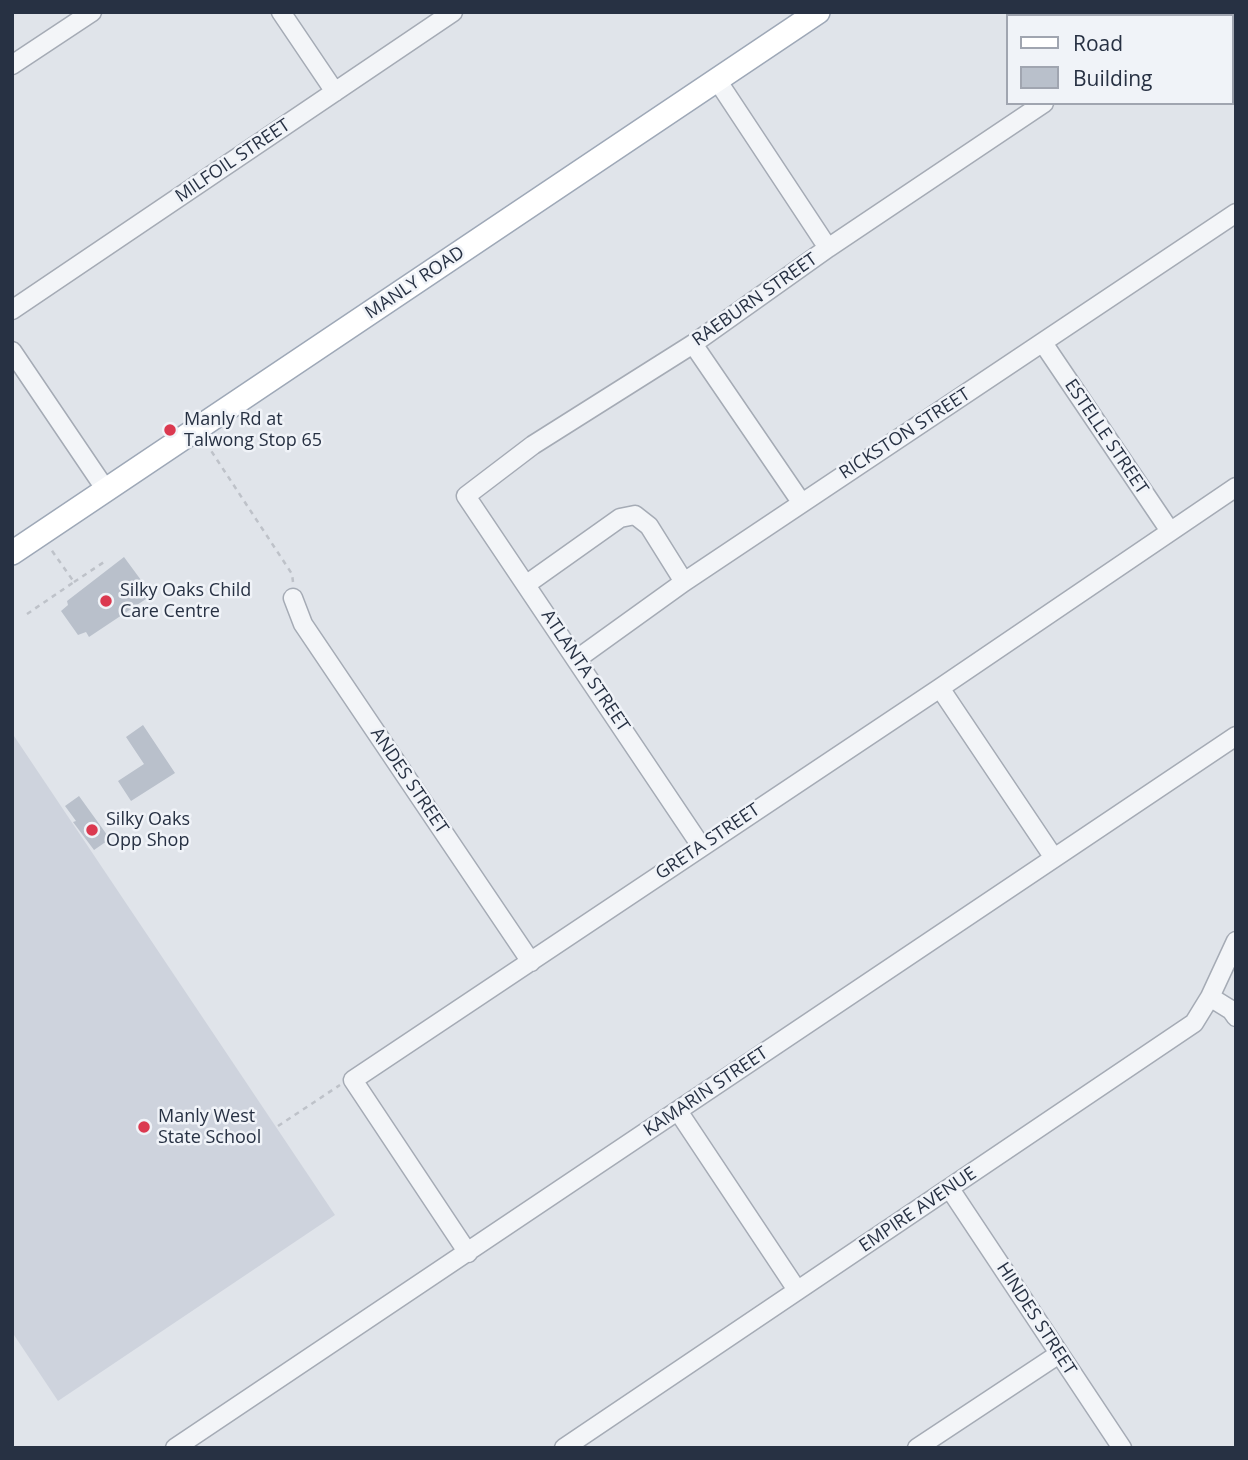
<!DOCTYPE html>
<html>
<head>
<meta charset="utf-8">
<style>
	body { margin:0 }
	#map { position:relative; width:1248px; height:1460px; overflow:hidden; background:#e0e4ea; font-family:"Open Sans",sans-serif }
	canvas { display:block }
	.frame { position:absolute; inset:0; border:14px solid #273143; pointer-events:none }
	.legend { position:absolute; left:1006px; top:14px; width:228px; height:91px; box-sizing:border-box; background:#f0f3f8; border:2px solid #a0a5b0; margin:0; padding:9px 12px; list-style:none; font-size:21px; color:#273143 }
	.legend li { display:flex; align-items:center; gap:14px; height:35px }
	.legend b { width:35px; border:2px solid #a0a5b0 }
</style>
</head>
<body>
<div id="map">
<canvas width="1248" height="1460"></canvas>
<div class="frame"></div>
<ul class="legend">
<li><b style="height:9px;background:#fff"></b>Road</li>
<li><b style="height:19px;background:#b9c0cb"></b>Building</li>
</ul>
</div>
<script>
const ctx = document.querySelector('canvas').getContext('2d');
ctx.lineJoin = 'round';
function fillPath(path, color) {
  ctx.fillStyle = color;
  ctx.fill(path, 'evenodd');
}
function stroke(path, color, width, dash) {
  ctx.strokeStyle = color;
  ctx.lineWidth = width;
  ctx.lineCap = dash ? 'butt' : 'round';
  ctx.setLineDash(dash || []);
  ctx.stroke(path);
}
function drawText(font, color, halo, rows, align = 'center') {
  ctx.font = font + ' "Open Sans",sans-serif';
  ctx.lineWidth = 5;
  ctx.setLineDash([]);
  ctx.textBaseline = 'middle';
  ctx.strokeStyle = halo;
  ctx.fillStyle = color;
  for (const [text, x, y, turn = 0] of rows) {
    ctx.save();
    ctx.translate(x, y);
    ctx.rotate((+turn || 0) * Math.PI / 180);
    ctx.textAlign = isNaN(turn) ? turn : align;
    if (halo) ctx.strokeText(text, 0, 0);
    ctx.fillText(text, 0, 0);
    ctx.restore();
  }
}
const built = new Path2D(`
	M12,733l323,482 -277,186 -46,-69z`);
const building = new Path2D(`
	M124,557l28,38 -63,42 -3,-5 -8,3 -17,-24 7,-6 -1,-4z
	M143,725l32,48 -44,28 -13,-20 26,-17 -18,-27z
	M79,796l31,43 -16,11 -21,-28 3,-1 -11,-15z`);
const path = new Path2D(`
	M206,443l86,131 1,8
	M74,582l33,-22
	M27,614l47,-32 -24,-34
	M278,1126l62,-41`);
const minor = new Path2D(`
	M281,12l54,80
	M1033,12l2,4
	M1174,16l6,-4
	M12,65l80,-53
	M717,80l111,168
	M12,310l441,-298
	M1043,343l127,188
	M693,344l108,158
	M12,351l94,139
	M527,584l93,-66 15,-3 14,11 35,56
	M293,598l10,26 228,338
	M577,659l107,-77 552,-369
	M940,688l114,170
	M701,846l-235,-350 67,-51 160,-101 135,-96 216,-145
	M1210,997l21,13 5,7
	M678,1111l119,179
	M950,1189l172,259
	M468,1253l-115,-173 587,-392 296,-201
	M175,1448l1061,-712
	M564,1448l630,-425 16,-26 26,-56
	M917,1448l142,-94`);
const major = new Path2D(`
	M12,553l806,-541`);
const markers = [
	[170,430,7,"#db3950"],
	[106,601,7,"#db3950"],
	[92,830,7,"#db3950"],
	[144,1127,7,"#db3950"]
];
const streetNames = [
	["MILFOIL STREET",233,161,-34],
	["MANLY ROAD",415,283,-34],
	["RAEBURN STREET",755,300,-35],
	["RICKSTON STREET",905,434,-33],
	["ESTELLE STREET",1106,437,56],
	["ATLANTA STREET",585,671,56],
	["ANDES STREET",409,781,56],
	["GRETA STREET",708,842,-34],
	["KAMARIN STREET",706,1092,-34],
	["EMPIRE AVENUE",918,1210,-34],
	["HINDES STREET",1036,1319,57]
];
const poiNames = [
	["Manly Rd at",184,420],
	["Talwong Stop 65",184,441],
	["Silky Oaks Child",120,591],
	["Care Centre",120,612],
	["Silky Oaks",106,820],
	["Opp Shop",106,841],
	["Manly West",158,1117],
	["State School",158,1138]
];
fillPath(built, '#ced3dd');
fillPath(building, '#b9c0cb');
stroke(minor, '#a5abb5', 21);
stroke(major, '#9ea8b7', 26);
stroke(path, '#bec2c9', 2.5, [5, 5]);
stroke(minor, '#f3f5f8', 18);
stroke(major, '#fff', 23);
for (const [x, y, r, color] of markers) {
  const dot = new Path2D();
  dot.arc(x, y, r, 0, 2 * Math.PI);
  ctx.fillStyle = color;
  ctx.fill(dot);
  stroke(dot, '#f0f3f8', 2.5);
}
drawText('18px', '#273143', '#f0f3f8', streetNames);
drawText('18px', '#273143', '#f0f3f8', poiNames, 'left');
</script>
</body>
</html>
